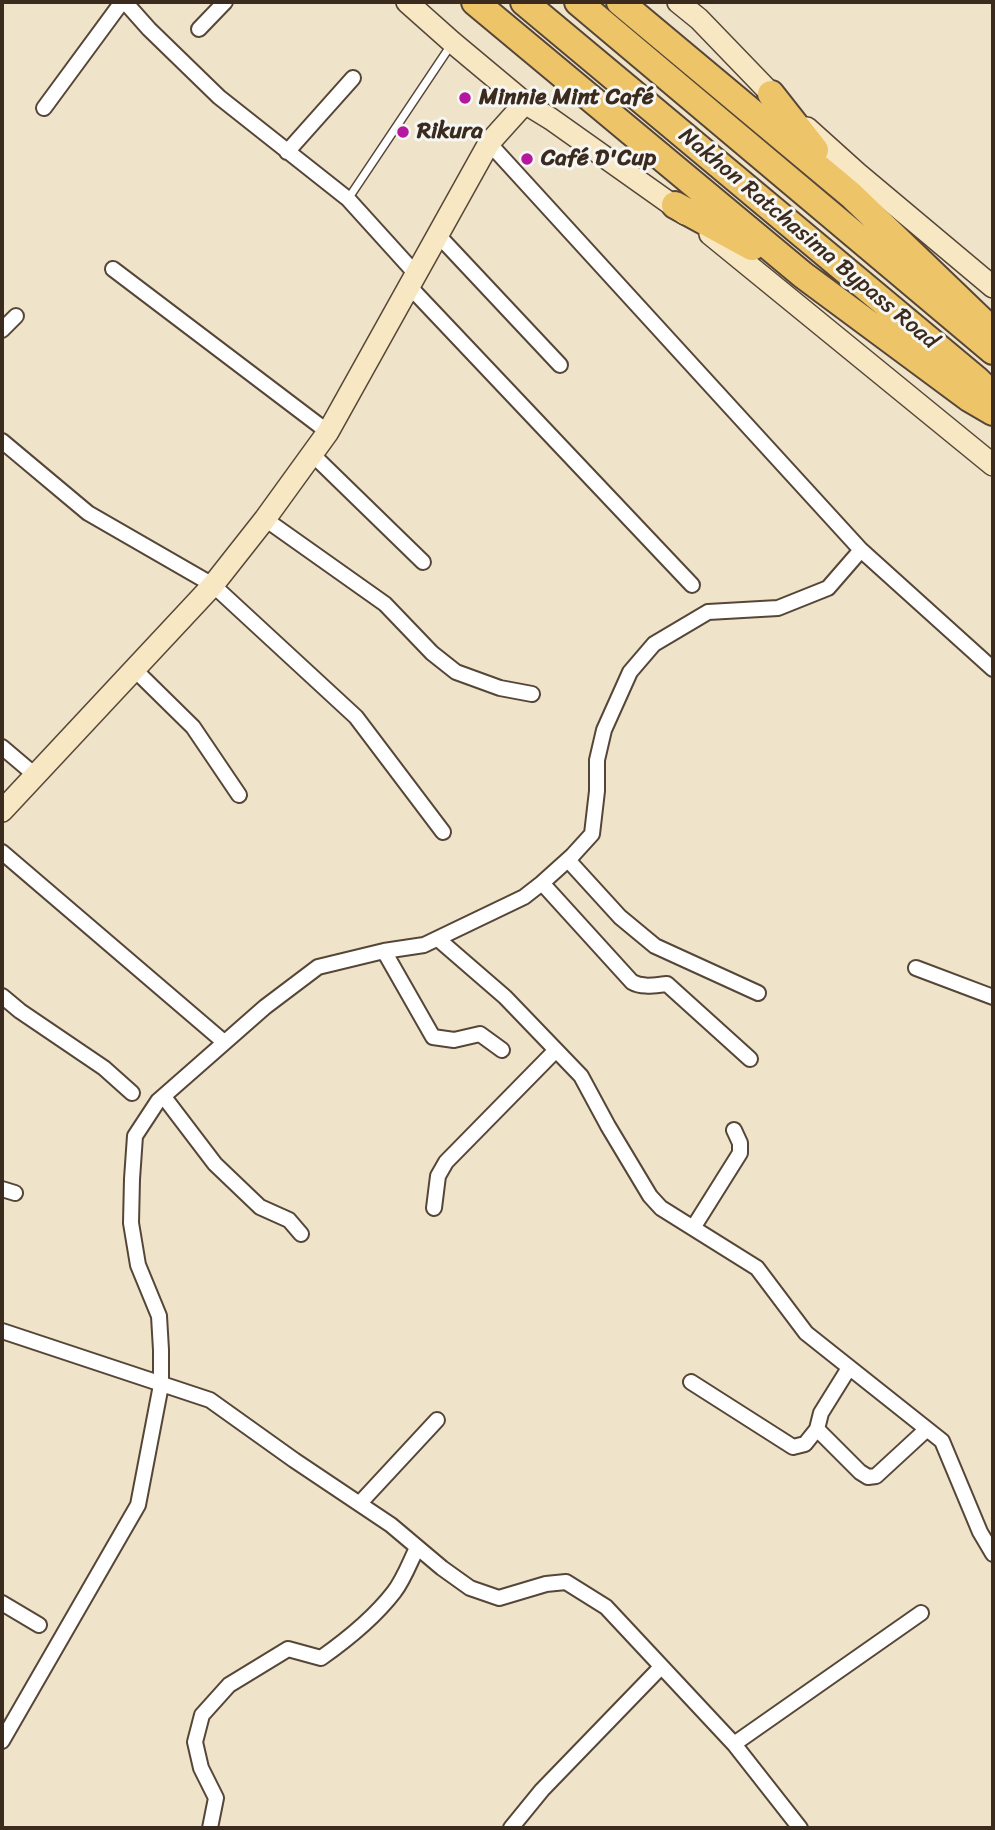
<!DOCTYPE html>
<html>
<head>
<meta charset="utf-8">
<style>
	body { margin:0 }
	#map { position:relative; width:995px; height:1830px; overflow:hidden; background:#efe3c9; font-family:Sriracha,sans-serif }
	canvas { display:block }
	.frame { position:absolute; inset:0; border:4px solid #3b2a1e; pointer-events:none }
</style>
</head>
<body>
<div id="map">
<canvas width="995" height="1830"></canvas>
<div class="frame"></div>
</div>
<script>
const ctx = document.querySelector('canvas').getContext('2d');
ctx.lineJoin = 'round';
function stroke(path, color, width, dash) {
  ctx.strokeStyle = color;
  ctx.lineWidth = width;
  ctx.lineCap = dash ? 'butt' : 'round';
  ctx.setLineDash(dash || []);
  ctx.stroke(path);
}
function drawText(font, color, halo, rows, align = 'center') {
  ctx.font = font + ' Sriracha,sans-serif';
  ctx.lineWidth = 6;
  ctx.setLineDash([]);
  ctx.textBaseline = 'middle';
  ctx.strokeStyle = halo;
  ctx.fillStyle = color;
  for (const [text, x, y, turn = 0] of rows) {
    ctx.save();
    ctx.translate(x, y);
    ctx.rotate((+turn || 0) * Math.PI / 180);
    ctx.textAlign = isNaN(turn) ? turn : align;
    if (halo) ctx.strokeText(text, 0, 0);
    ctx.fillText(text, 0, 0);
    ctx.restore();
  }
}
const lane = new Path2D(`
	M348,199l103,-154`);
const street = new Path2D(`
	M125,2l24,27 70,68 129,102 67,74
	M199,29l26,-27
	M44,108l78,-106
	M489,143l372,407 132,119
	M287,152l66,-74
	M437,234l123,131
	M113,269l215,163
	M409,286l283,299
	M2,330l14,-14
	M2,441l86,72 125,72 143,132 87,115
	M312,454l111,108
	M265,519l120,85 47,49 24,19 44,16 32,6
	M134,669l59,58 46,68
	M2,747l33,28
	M2,852l222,190
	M568,860l52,57 35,29 103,47
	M542,883l90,99c11,6 23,3 35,2l83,75
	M438,939l67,58 76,79 27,50 42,70 11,12 96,60 49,65 136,108 38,91 13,22
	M384,951l49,86 21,3 26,-6 22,16
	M916,968l77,29
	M2,996l18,15 84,57 28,25
	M164,1097l51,67 45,43 29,13 12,14
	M2,1189l13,4
	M434,1208l4,-32 8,-14 110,-112
	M693,1228l47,-75v-10l-6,-13
	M2,1331l208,69 84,60 97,65 51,43 28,20 29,10 47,-14 20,-2 40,25 128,137 66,84
	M849,1368l-28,45 -4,16 43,43 8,5 8,-1 51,-47
	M691,1382l102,65 12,-3 12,-15
	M360,1503l77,-83
	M2,1603l37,22
	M2,1741l136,-236 23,-120v-35l-2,-34 -21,-51 -7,-42 1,-44 3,-43 23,-35 107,-94 53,-40 66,-16 40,-6 100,-48 18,-14 30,-27 20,-22 5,-43v-31l7,-30 26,-58 24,-28 54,-32 70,-4 50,-20 33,-38
	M734,1744l187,-131
	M210,1828l6,-30 -15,-30 -6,-26 7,-27 27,-30 59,-36 33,9c27,-19 53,-40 73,-66 10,-13 16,-30 23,-44
	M511,1828l31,-38 119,-123`);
const secondary = new Path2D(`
	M407,2l45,40 73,61 26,16 134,95
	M678,2l21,17 82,85
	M807,128l50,45 136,114
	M710,234l283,231
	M2,811l211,-226 52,-66 63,-87 161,-289 36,-40`);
const highway = new Path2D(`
	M475,2l328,273 166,123 24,14
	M524,2l453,378 16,16
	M578,2l415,349
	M620,2l231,193 135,130
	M771,94l44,56
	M675,205l77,42`);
const markers = [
	[465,98,7,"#b5179e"],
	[403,132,7,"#b5179e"],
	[527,159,7,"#b5179e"]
];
const poiNames = [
	["Minnie Mint Café",479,98],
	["Rikura",417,132],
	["Café D'Cup",541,159]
];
const streetNames = [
	["Nakhon Ratchasima Bypass Road",808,239,40]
];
stroke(lane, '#564638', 10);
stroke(street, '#564638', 18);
stroke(secondary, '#564638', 24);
stroke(highway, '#564638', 30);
stroke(lane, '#fff', 7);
stroke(street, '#fff', 14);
stroke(secondary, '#f8e7c3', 21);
stroke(highway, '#eec469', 26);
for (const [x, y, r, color] of markers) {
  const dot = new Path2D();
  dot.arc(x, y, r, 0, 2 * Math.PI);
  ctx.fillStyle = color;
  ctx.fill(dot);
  stroke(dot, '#f6f6f2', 2.5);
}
drawText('bold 23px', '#3b2a1e', '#f6f6f2', poiNames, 'left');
drawText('23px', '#3b2a1e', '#f6f6f2', streetNames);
</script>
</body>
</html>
